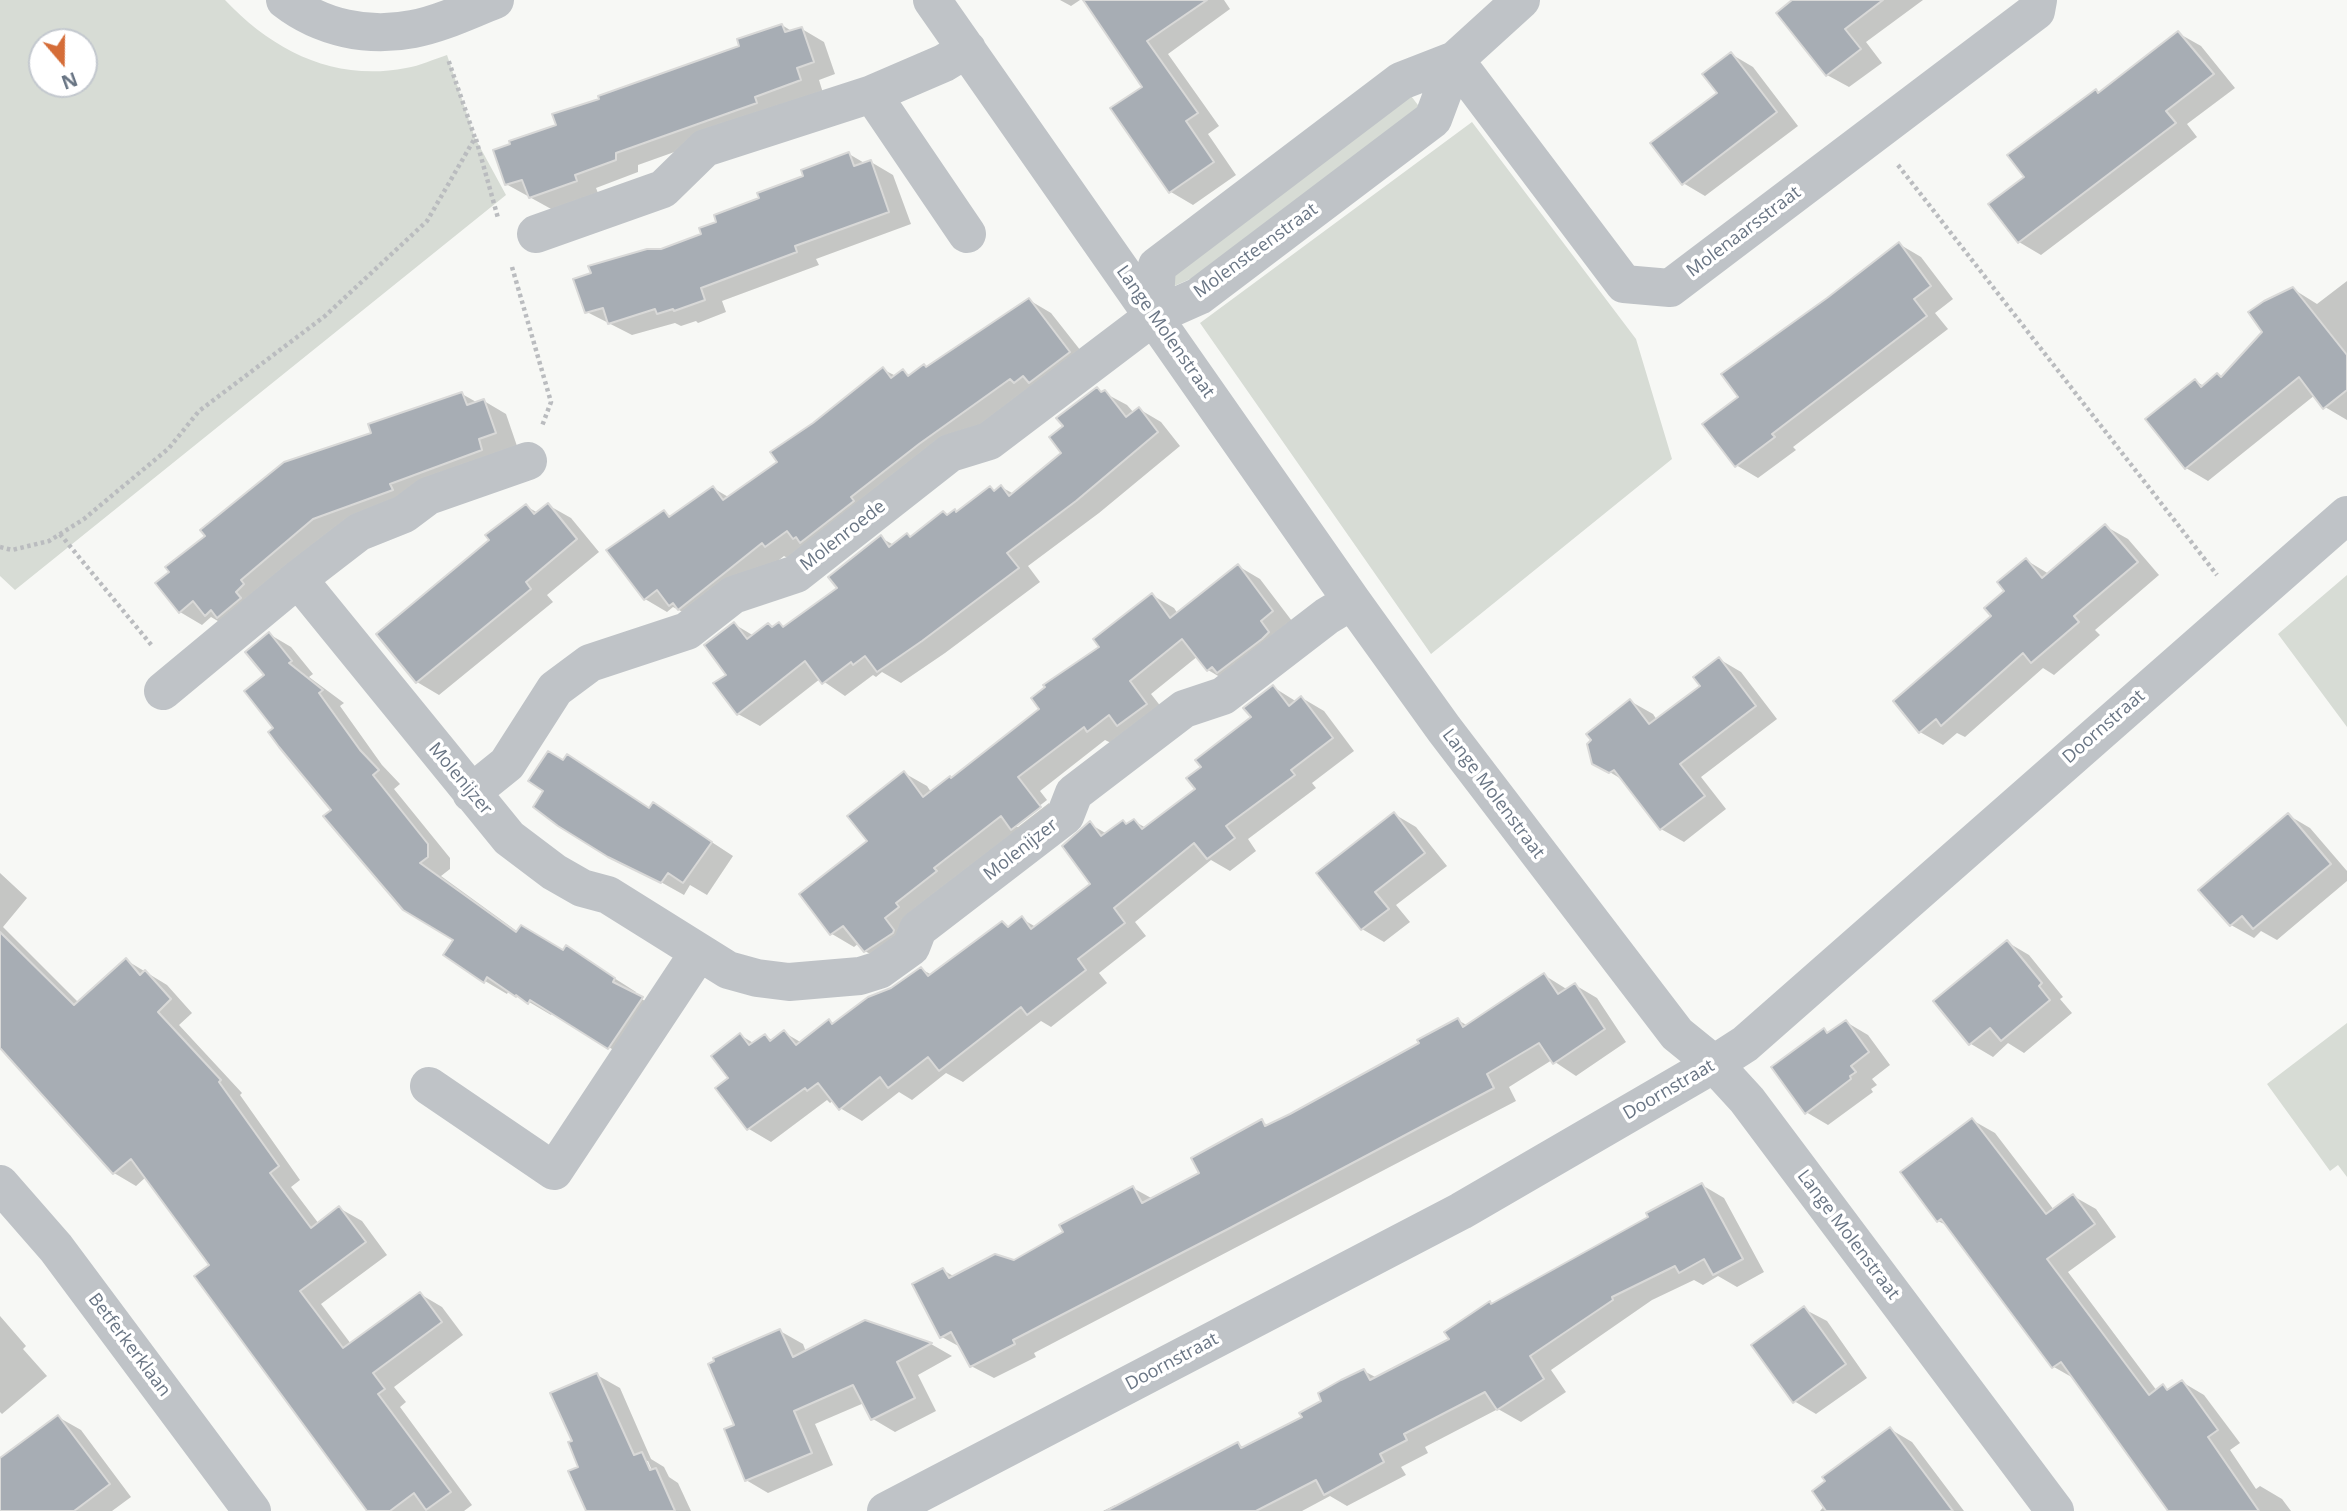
<!DOCTYPE html>
<html>
<head>
<meta charset="utf-8">
<style>
	body { margin:0 }
	#map { position:relative; width:2347px; height:1511px; overflow:hidden; background:#f7f8f5; font-family:"Open Sans",sans-serif }
	canvas { display:block }
	.north { position:absolute; left:28px; top:28px; width:70px; height:70px; box-sizing:border-box; background:#fff; border:2px solid #c3c8ce; border-radius:50%; rotate:160deg; font-size:19px; font-weight:700; line-height:28px; text-align:center; color:#697584 }
	.north::after { content:''; display:block; margin:auto; width:24px; height:32px; background:#d56d38; clip-path:polygon(50% 0,100% 100%,50% 72%,0 100%) }
</style>
</head>
<body>
<div id="map">
<canvas width="2347" height="1511"></canvas>
<div class="north">N</div>
</div>
<script>
const ctx = document.querySelector('canvas').getContext('2d');
ctx.lineJoin = 'round';
function fillPath(path, color) {
  ctx.fillStyle = color;
  ctx.fill(path, 'evenodd');
}
function stroke(path, color, width, dash) {
  ctx.strokeStyle = color;
  ctx.lineWidth = width;
  ctx.lineCap = dash ? 'butt' : 'round';
  ctx.setLineDash(dash || []);
  ctx.stroke(path);
}
function drawText(font, color, halo, rows, align = 'center') {
  ctx.font = font + ' "Open Sans",sans-serif';
  ctx.lineWidth = 7;
  ctx.setLineDash([]);
  ctx.textBaseline = 'middle';
  ctx.strokeStyle = halo;
  ctx.fillStyle = color;
  for (const [text, x, y, turn = 0] of rows) {
    ctx.save();
    ctx.translate(x, y);
    ctx.rotate((+turn || 0) * Math.PI / 180);
    ctx.textAlign = isNaN(turn) ? turn : align;
    if (halo) ctx.strokeText(text, 0, 0);
    ctx.fillText(text, 0, 0);
    ctx.restore();
  }
}
const green = new Path2D(`
	M0,0h225c48,51 110,82 181,68 14,-2 28,-9 41,-13l28,83 31,57 -491,395 -15,-14zM42,42h42v42h-42z
	M1408,92l13,17 -208,160 -41,18 -3,-10z
	M1472,122l164,217 36,120 -241,195 -231,-331z
	M2347,575v152l-69,-93z
	M2347,1023v154l-9,-12 -8,6 -63,-87z`);
const shadow = new Path2D(`
	M1060,0h20l-9,6z
	M1085,0h139l6,9 -62,45 51,72 -11,8 28,41 -43,30 -22,-13 -26,-104z
	M1796,0h127l-57,42 16,21 -33,24 -22,-12z
	M782,25l11,7 9,-3 22,13 11,32 -16,6 4,13 -45,22 -140,50v7l-42,16 2,5 -45,17 -47,-26 52,-58 183,-78z
	M2178,33l23,13 34,42 -48,36 10,13 -156,118 -22,-13 7,-65 70,-86 4,3z
	M1731,54l22,13 45,59 -93,70 -22,-13 37,-90z
	M849,154l17,10 5,-2 22,13 18,49 -95,35 3,6 -97,36 4,11 -28,11 -2,-2 -15,5 -6,-3 -43,12 -45,-23 74,-62 42,-15 15,-12z
	M1899,244l22,13 32,42 -18,14 13,16 -155,118 3,3 -38,28 -22,-13 4,-68 88,-97z
	M2347,281v139l-22,-13 -10,-12 -107,86 -22,-13 9,-87 9,5 14,-11 5,3 41,-46 29,-43 24,15z
	M1029,300l22,13 41,52 -303,194 -5,-3 -82,66 -29,-15 -6,5 -22,-13 19,-87 8,5 41,-29 17,10 49,-36 35,-37 70,-55 12,6 7,-5 8,5 16,-8z
	M1097,389l30,16 7,8 5,-4 22,13 19,24 -81,67 -71,53 12,16 -95,71 -44,30 -19,-11 -6,5 -3,-2 -28,21 -25,-17 -60,47 -22,-12 -10,-39 6,-51 20,12 15,-11 5,3 5,-4 7,4 53,-39 42,-51 13,7 18,-7 31,-25 6,3 9,-3 32,-25 6,3 5,-4 13,7 50,-40 2,-27z
	M462,394l16,9 6,-2 22,13 11,32 -289,181 -17,-10 -9,8 -22,-13 194,-178z
	M548,505l23,13 28,34 -52,43 6,7 -114,93 -22,-13 75,-142 34,-34 12,7z
	M2105,526l23,13 31,36 -64,55 5,5 -46,40 -11,-7 -78,69 -8,-4 -14,12 -23,-13 74,-116 32,-56 23,14z
	M1238,566l22,13 35,46 -65,58 -22,-13 -10,-14 -47,38 18,23 -58,26 -6,-3 -65,51 7,9 -35,27h6l31,-24 13,17 -175,144 -22,-13 -6,-8 -5,4 -22,-13 -31,-40 68,-53 35,-68 23,13 4,6 21,-13 89,-70 111,-114 22,13 4,6z
	M269,634l22,13 22,27 -4,3 35,26 -4,3 42,59 18,19 -6,5 56,69v11l-9,7 77,56 46,20 3,-4 69,44 -2,3 30,16 -33,50 -78,-49 -2,3 -42,-25 -2,4 -22,-13 -30,-41 -122,-130 -57,-82 -10,-53z
	M1719,659l22,13 36,47 -76,58 25,32 -42,33 -23,-13 -38,-49 -30,-18 37,-61 23,13 4,6 45,-34z
	M1273,687l24,15 5,-4 22,13 30,40 -42,32 4,5 -68,51 8,12 -26,20 -19,-11 -76,62 11,14 -47,37 8,10 -56,44 -10,-6 -78,61 -17,-9 -34,27 -13,-8 -37,29 -22,-13 -6,-8 -4,3 -3,-3 -56,42 -22,-13 -19,-51 10,-43 15,9 10,-8 9,5 11,-8 17,10 27,-21 5,3 58,-35 29,-21 11,6 70,-52 8,5 12,-9 14,8 57,-43 -3,-60 17,10 16,-12 5,3 6,-4 12,7 51,-38 6,-22 50,-50z
	M651,810l24,8 58,38 -26,39 -17,-10 -6,10 -102,-57z
	M1394,814l22,13 31,39 -51,39 14,17 -26,20 -22,-13z
	M2288,815l22,13 37,43v10l-70,59 -16,-9 -7,7 -23,-13z
	M0,873l27,25 -24,29 76,76 47,-43 41,25 25,28 -13,12 63,68 -2,2 60,85 -9,7 28,37 20,-16 23,13 25,34 -66,49 30,40 69,-50 22,13 21,28 -69,52 12,15 -6,5 72,98 -8,6h-95l-158,-246 -65,-88 -10,9 -22,-13 -114,-127z
	M2007,942l22,13 34,42 -3,2 12,14 -48,40 -16,-10 -15,14 -22,-13 -35,-43z
	M1544,975l24,15 7,-5 22,13 29,44 -50,34 -24,-16 -43,27 7,14 -482,252 2,4 -42,21 -23,-12 -9,-18 -20,-11 1,-67 12,7 59,-15 51,-29 68,-45 20,11 49,-25 60,-52 8,4 152,-82 36,-24 10,6z
	M1846,1022l22,13 22,30 -18,14 5,6 -6,4 2,3 -45,33 -22,-13 18,-82 6,4z
	M1972,1120l23,13 59,77 19,-14 23,13 20,28 -48,35 89,119 6,-5 6,4 13,-8 22,13 36,48 -10,7 26,39 4,-3 22,13 9,12h-122l-94,-132 -21,-12 -104,-140 -12,-6z
	M1702,1185l22,13 40,74 -27,15 -19,-11 -15,9 -9,-5 -42,20 -101,70 15,22 -45,30 -23,-13 -73,38 3,6 -27,14 5,8 -59,31 -17,-10 -28,15h-199l12,-6 3,2 120,-63 7,4 59,-30 60,-47 13,7 75,-38 41,-35 158,-87z
	M1804,1309l23,12 40,57 -51,36 -22,-13z
	M0,1316l26,30 -3,3 24,27 -45,38 -2,-2z
	M865,1322l66,22 21,12 -34,19 18,36 -41,21 -22,-13 -9,-16 -49,21 18,41 -65,28 -22,-13 -17,-39 51,-110 23,13 3,8z
	M597,1375l23,13 31,71 13,8 5,10 9,6 13,28h-103l-14,-69zM644,1461h4l7,17 -3,1z
	M58,1417l23,13 50,67 -19,14h-112v-51z
	M1890,1429l22,13 52,69h-144z`);
const building = new Path2D(`
	M1083,0h124l-60,41 51,72 -12,8 28,41 -45,31 -59,-85 32,-21z
	M1792,0h91l-38,29 16,20 -35,27 -50,-63z
	M782,24l3,8 17,-5 12,35 -17,6 4,12 -46,17 2,6 -141,50v7l-41,15 2,6 -48,17 -7,-18 -17,5 -12,-35 17,-6 -1,-3 47,-16 -4,-11 47,-15 -1,-3 141,-50 -2,-7z
	M2178,31l36,43 -48,37 10,12 -158,120 -30,-39 36,-27 -17,-22 89,-66 2,4z
	M1731,52l46,60 -95,73 -32,-42 67,-50 -15,-19z
	M849,152l5,14 17,-6 18,52 -94,34 2,6 -96,36 4,12 -31,11 -1,-2 -16,5 -2,-5 -47,15 -5,-16 -18,5 -12,-34 18,-6 -3,-7 59,-17h14l40,-15 -2,-6 17,-6 -2,-7 45,-17 -2,-5 46,-17 -2,-6z
	M1899,242l32,44 -17,13 13,17 -155,118 3,3 -40,30 -33,-43 36,-27 -17,-23 106,-76z
	M2293,287l54,68v35l-24,19 -24,-32 -114,92 -40,-50 50,-40 6,8 16,-14 4,4 41,-45 -14,-20 16,-11z
	M1029,298l41,54 -41,31 -6,-7 -9,7 -4,-4 -91,65 -68,53 3,4 -54,42 -4,-6 -3,2 -6,-8 -22,16 -3,-4 -84,67 -5,-7 -4,3 -12,-16 -13,10 -38,-50 58,-40 5,7 44,-31 10,14 54,-38 -7,-10 43,-29 70,-56 8,11 12,-9 5,7 16,-12 2,3z
	M1097,387l4,5 4,-2 21,27 13,-10 19,25 -82,69 -69,52 12,15 -97,73 -45,31 -12,-16 -12,9 -2,-3 -29,22 -17,-23 -68,54 -24,-32 13,-8 -22,-30 30,-23 13,17 21,-16 4,4 7,-5 4,5 54,-39 -9,-11 53,-42 8,12 18,-14 3,4 33,-26 4,4 8,-6 1,3 34,-26 4,5 7,-6 8,11 52,-43 -12,-16 14,-11 -7,-8z
	M462,392l5,13 17,-6 12,34 -17,6 3,11 -92,34 3,6 -80,29 -72,61 3,4 -8,8 5,6 -24,20 -6,-8 -6,6 -12,-15 -14,12 -24,-30 14,-11 -4,-5 40,-31 -5,-6 84,-68 87,-29 -3,-9z
	M548,503l29,36 -51,43 5,7 -115,94 -40,-49 113,-94 -4,-5 41,-31 8,10z
	M2105,524l33,38 -64,54 5,6 -48,41 -8,-10 -82,73 -5,-7 -17,14 -26,-32 98,-85 -7,-8 20,-17 -7,-9 29,-24 16,20z
	M1238,564l35,47 -12,10 8,11 -7,7 -45,34 -5,-6 -5,4 -25,-32 -52,42 17,23 -30,22 -8,-11 -22,17 -3,-5 -66,50 23,30 -30,23 -10,-14 -67,52 3,3 -41,32 3,4 -14,11 9,12 -1,3 -29,19 -21,-26 -13,9 -31,-41 68,-53 -20,-25 57,-45 19,26 27,-21 1,2 88,-69 -8,-11 14,-11 -2,-2 56,-38 -6,-8 59,-46 18,25z
	M269,632l23,29 -3,2 34,27 -4,3 41,57 19,20 -6,5 55,69v13l-8,6 96,69 5,-7 42,25 3,-5 49,33 -2,4 30,15 -35,52 -78,-49 -2,4 -12,-9v2l-29,-20 -3,6 -41,-28 10,-15 -50,-30 -80,-94 8,-6 -52,-63 -11,-15 5,-4 -29,-37 20,-16 -19,-23z
	M1719,657l37,49 -76,58 25,32 -45,34 -46,-60 -5,3 -17,-9 -5,-20 4,-4 -5,-6 44,-35 19,25 51,-38 -7,-9z
	M1273,685l16,21 12,-10 32,42 -42,32 4,5 -69,51 9,12 -28,21 -13,-16 -80,65 11,15 -47,36 8,11 -59,45 -6,-8 -82,64 -11,-14 -40,31 -8,-11 -41,33 -21,-27 -11,8 -2,-3 -58,42 -32,-42 13,-10 -17,-22 29,-23 9,12 16,-11 5,7 14,-11 12,15 33,-26 3,5 36,-27 23,-9 30,-21 7,9 74,-55 6,6 14,-11 9,13 59,-45 -28,-38 28,-25 11,15 22,-16 3,4 8,-5 8,10 53,-40 -9,-11 15,-11 -6,-7 56,-43 -8,-9z
	M548,751l15,9 4,-6 82,54 4,-6 59,40 -29,41 -15,-10 -7,10 -53,-26 -50,-31 -25,-19 10,-16 -15,-10z
	M1394,812l31,41 -50,39 14,17 -28,21 -45,-57z
	M2288,813l43,51 -78,65 -11,-13 -12,10 -32,-36z
	M0,932l74,73 52,-47 14,17 5,-5 26,29 -13,13 63,68 -2,2 60,84 -9,7 41,55 28,-22 27,36 -66,49 43,57 77,-56 22,30 -69,51 12,16 -7,5 73,98 -25,18 -12,-17 -24,18h-23l-173,-235 15,-11 -78,-106 -18,15 -113,-126z
	M2007,940l35,43 -3,3 11,14 -49,41 -11,-13 -21,17 -36,-44z
	M1544,973l14,21 17,-11 30,46 -52,35 -14,-21 -52,31 7,14 -266,141 -215,111 2,4 -45,23 -19,-35 -11,6 -28,-54 31,-16 6,10 46,-24 19,6 49,-28 -4,-7 74,-39 9,17 57,-30 -8,-15 71,-39 3,7 25,-12 129,-71 -2,-3 41,-22 5,9z
	M1846,1020l23,32 -18,14 5,6 -6,4 1,3 -46,35 -34,-47 53,-39 3,5z
	M1972,1118l74,96 27,-20 22,30 -48,35 102,136 14,-11 4,6 15,-10 36,50 -10,7 51,74h-91l-107,-149 -9,6 -111,-149 -4,3 -37,-50z
	M1702,1183l41,76 -30,16 -9,-16 -25,14 -4,-7 -63,31 1,3 -83,56 14,23 -47,31 -12,-18 -81,42 3,6 -27,14 4,8 -60,33 -8,-15 -60,31h-150l132,-69 3,6 61,-31 -3,-4 22,-12 -3,-8 23,-13 23,-11 6,11 79,-41 -5,-7 46,-31 1,3 157,-87 -2,-4z
	M1804,1306l42,58 -53,39 -42,-58z
	M865,1320l67,23 -35,19 18,36 -44,22 -18,-35 -59,26 18,42 -67,28 -21,-52 10,-4 -26,-61 6,-3 -1,-3 67,-29 13,28z
	M597,1373l37,82 8,-3 8,18 6,-2 19,43h-89l-18,-40 10,-4 -10,-25 4,-1 -22,-48z
	M58,1415l52,69 -36,27h-74v-53z
	M1890,1427l63,84h-127l-14,-20 13,-10 -3,-4z`);
const path = new Path2D(`
	M476,139l22,79
	M1898,165l319,410
	M512,267l39,135 -9,24
	M60,534l93,113
	M0,547l12,3 37,-9 35,-22 85,-71 30,-37 126,-95 102,-95 48,-83 -27,-79`);
const minor = new Path2D(`
	M285,0c36,28 83,38 128,29 28,-5 56,-19 82,-29
	M932,0l420,601 92,128 233,305 37,30 33,36 308,411
	M967,49l-23,14 -72,31 95,140
	M1455,60l169,224 46,4 366,-277 2,-11
	M536,234l127,-45 42,-41 167,-54
	M1154,316l3,-50 244,-185 54,-21 66,-60
	M528,461l-100,35 -24,18 -45,18 -61,47 211,259 45,34 28,16 26,7 120,75 29,8 32,4 71,-6 19,-6 32,-23 7,-18 147,-113 9,-23 110,-84 39,-13 104,-80 25,-15
	M163,691l135,-112
	M471,793l36,-29 48,-75 35,-26 97,-32 46,-36 63,-21 154,-121 39,-12 165,-125 45,-20 234,-177 22,-59
	M429,1086l125,85 145,-219
	M0,1184l56,64 196,263
	M886,1511l575,-300 253,-147 31,-20 602,-529`);
const streetNames = [
	["Molenaarsstraat",1744,232,-37],
	["Molensteenstraat",1256,251,-36],
	["Lange Molenstraat",1165,332,55],
	["Molenroede",843,536,-38],
	["Doornstraat",2104,727,-41],
	["Molenijzer",460,779,50],
	["Lange Molenstraat",1493,794,53],
	["Molenijzer",1021,850,-38],
	["Doornstraat",1669,1090,-30],
	["Lange Molenstraat",1848,1235,53],
	["Betferkerklaan",129,1345,53],
	["Doornstraat",1172,1362,-28]
];
fillPath(green, '#d7dcd5');
fillPath(shadow, '#0003');
fillPath(building, '#a7adb4');
stroke(building, '#d9d9d8', 2);
stroke(path, '#babcbf', 4.5, [3.5, 3.5]);
stroke(minor, '#bfc3c7', 38);
drawText('18px', '#697584', '#fff', streetNames);
</script>
</body>
</html>
